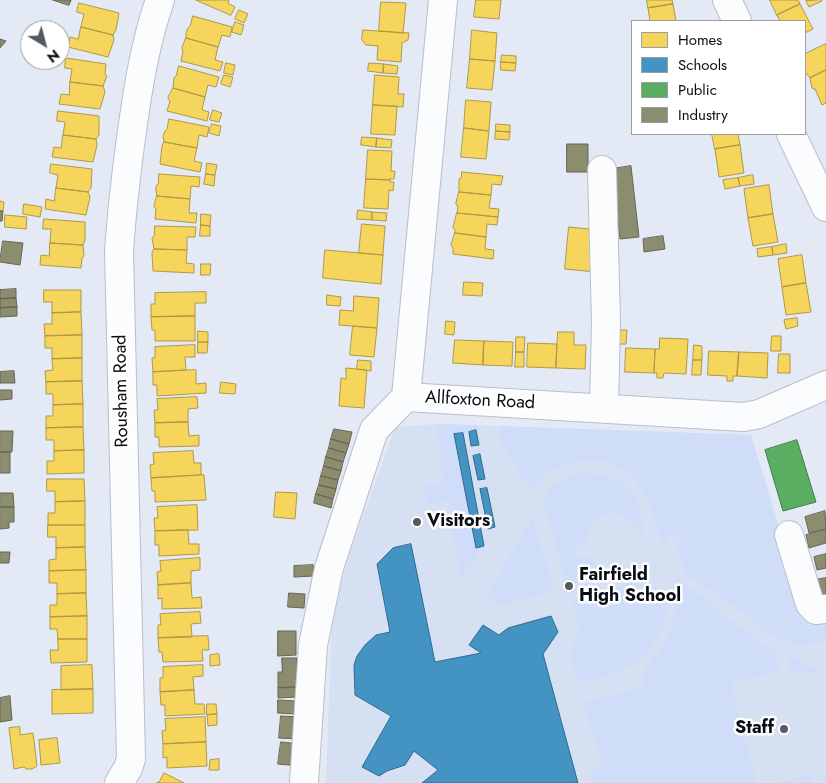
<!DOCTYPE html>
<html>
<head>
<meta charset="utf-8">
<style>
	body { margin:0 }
	#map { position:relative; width:826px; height:783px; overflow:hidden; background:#e3e9f5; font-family:Jost,sans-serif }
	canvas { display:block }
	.legend { position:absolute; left:631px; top:20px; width:175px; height:115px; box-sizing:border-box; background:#fff; border:1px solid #9d9ea1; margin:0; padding:6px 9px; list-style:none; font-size:15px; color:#090d13 }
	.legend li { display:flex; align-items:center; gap:10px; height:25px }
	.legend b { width:25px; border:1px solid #9d9ea1 }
	.north { position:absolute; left:20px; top:20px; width:50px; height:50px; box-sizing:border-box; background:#fff; border:1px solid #9d9ea1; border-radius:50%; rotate:143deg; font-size:14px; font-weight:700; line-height:20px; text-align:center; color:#090d13 }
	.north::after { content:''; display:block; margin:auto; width:18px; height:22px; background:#555a62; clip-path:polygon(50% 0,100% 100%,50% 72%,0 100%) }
</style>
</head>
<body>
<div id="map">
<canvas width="826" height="783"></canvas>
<ul class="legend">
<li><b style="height:14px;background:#f6d55c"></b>Homes</li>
<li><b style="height:14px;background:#4393c3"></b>Schools</li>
<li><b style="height:14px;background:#5aae61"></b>Public</li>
<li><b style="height:14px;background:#8c8c6e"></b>Industry</li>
</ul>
<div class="north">N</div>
</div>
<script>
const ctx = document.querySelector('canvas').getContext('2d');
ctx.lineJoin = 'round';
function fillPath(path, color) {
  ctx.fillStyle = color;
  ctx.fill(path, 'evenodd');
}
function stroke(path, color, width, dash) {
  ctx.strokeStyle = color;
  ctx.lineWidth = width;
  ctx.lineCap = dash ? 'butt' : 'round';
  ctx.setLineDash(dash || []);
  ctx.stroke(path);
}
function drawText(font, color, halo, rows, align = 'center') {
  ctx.font = font + ' Jost,sans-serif';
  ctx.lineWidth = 5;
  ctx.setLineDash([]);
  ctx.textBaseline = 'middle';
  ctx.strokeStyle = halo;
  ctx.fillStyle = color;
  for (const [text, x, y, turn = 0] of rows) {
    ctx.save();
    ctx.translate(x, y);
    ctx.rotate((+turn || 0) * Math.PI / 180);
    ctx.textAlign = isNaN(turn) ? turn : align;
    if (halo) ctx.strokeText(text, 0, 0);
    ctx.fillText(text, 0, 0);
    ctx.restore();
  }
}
const built = new Path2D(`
	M437,424l314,11 58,191 17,-5v162h-500l6,-164 18,-66 45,-126z`);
const green = new Path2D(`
	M437,424l41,1 -2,5 -22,5 23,113 7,-2 -24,32 -13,-77 -20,4 -4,-18 20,-4z
	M499,426l252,9 58,191 17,-5v20l-27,4 -20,-6 -21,-13 -35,-29 -38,-23c-4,-8 -1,-17 -9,-26l7,-6 -10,-9 -9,10h-2c-12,-38 -23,-84 -72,-82 -11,0 -23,2 -34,7 -10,5 -17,19 -26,21l-29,-46 -2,-7z
	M584,473c22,0 46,8 54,31 4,11 5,24 7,35 -5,-7 -10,-16 -18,-21 -19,-14 -40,3 -40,24l-9,3 -3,7 4,6h12l5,7 9,4 -2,6 -36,11 -24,-85c8,-18 23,-25 41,-28z
	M532,517l22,73 -54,16 -13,-10z
	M642,579l12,9 10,1c6,13 4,24 -1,37 -16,42 -46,47 -85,57l-7,-27 8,-29 -7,-27z
	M678,582l15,8 65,52 14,8 4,5 4,15 -50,13 27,100h-164l-3,-12 12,-3 -18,-65 61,-17 -4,-14c17,-16 33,-39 34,-62 1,-8 -2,-16 -3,-24z
	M789,657h3l29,15 -18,1 -12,-1 -3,-13z
	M812,774l2,9h-34z`);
const homes = new Path2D(`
	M196,0h33l-1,3 7,4 -4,8z
	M476,0h25l-2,19 -25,-2z
	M647,0h25l1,4 -25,4z
	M770,0h28l2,4 -23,11z
	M821,0l1,1 -13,6 -3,-6z
	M381,2l25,1 -3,30 -24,-2z
	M79,3l40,10 -3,17 -3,5 -32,-8 3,-13 -7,-2z
	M673,4l3,17h-26l-2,-13z
	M800,4l13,25 -8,4v-12h-25l-3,-6z
	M239,10l9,4 -4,9 -9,-4z
	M193,16l39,11 -2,10 -8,-2 -4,12 -32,-9v-5l2,-5 2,-2z
	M235,22l9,3 -3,10 -9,-3z
	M81,27l32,8 1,5 -6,17 -40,-10 2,-10 8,2z
	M363,30l46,3 -1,7 -6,3 -1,19 -24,-2 1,-14 -12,-1 -4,-5z
	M472,30l25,3 -2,28 -25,-2z
	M186,38l32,9 -3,13 8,2 -3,9 -39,-10 2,-10 -1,-3z
	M826,44v26l-16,8 -5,-6v-18z
	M502,55l14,1v7l-15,-1z
	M66,58l40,6 -1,10 2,2 -4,10 -33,-4 2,-13 -7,-1z
	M470,59l25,2 -3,29 -25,-2z
	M501,62l15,1 -1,8 -14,-1z
	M226,63l9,2 -2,10 -9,-2z
	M369,63l15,1 -1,9 -15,-2z
	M384,64l14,2 -1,8 -14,-1z
	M179,66l40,11 -3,10 -8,-2 -3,12 -32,-9 1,-10 2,-2z
	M826,70v33l-4,2 -7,-16 -3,-1 -2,-10z
	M224,75l9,2 -3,10 -9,-3z
	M375,75l24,2 -1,17h6l-1,13 -30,-2z
	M70,82l33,4 2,6 -5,17 -41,-5 2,-10 8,1z
	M173,88l32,9 -3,13 7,2 -2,9 -40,-10 3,-10 -2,-3z
	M466,100l25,2 -2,29 -25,-3z
	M373,105l24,1 -2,29 -24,-1z
	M213,110l9,3 -3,9 -9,-2z
	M58,111l41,5v19l-3,4 -33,-4 2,-13 -8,-1z
	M169,119l40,8 -2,10 -8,-2 -2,13 -33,-6 -1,-6 2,-5 2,-2z
	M212,124l9,2 -2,10 -10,-3z
	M496,124l14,1v7l-14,-1z
	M464,128l25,3 -3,28 -25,-2z
	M496,131l14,1 -1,8 -14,-1z
	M712,134h26l2,11 -25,4z
	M63,135l33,4 1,6 -4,17 -41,-5 2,-10 7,1z
	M362,137l15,1 -1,9 -15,-2z
	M377,138l15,2 -1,8 -15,-1z
	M164,142l33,6 -3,13 8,2 -2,9 -40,-8 2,-18z
	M740,145l4,28 -25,4 -4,-28z
	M368,150l24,1 -1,20h4l-1,8h-4v1l-24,-1z
	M207,163l10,2 -2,10 -9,-1z
	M51,164l41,5 -1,19 -3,4 -32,-4 2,-13 -8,-2z
	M462,172l41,4 -2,9 -9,-1 -1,11 -32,-3v-13l2,-1z
	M159,174l41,3 -1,10 -8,-1 -1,13 -33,-3 -1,-5v-5l2,-2z
	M206,174l9,1 -1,11 -10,-2z
	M753,175l1,9 -14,2 -2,-8z
	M738,178l2,8 -15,3 -2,-9z
	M366,179l24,1v2h4l-1,9 -4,-1 -1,19 -24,-1z
	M769,185l4,29 -25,4 -4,-29z
	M56,188l32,4 2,5 -4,18 -41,-6 1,-10 8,2z
	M459,192l32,3 -2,13 10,1 -1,8 -41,-4 1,-6 -2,-3z
	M157,196l33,3 -1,14h8l-1,10 -41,-4 1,-10 -2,-2z
	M0,201l4,1 -1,9h-3z
	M24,204l18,3 -2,10 -17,-3z
	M358,210l14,2v8l-15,-1z
	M372,212l15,1 -1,8 -14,-1z
	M457,213l41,4 -1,8 -10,-1 -1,13 -31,-4v-3l-2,-2z
	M201,214l10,1 -1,11 -9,-1z
	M773,214l5,28 -25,4 -5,-28z
	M5,215l22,2 -1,12 -21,-2z
	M44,219l41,3v18l-2,5 -33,-2 1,-14h-8z
	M362,224l23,2 -2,29 -24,-2z
	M201,225l9,1v10h-10z
	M155,226l41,1 -1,10h-8v13l-33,-1 -2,-11 2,-2z
	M569,227l30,3 -3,42 -31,-3z
	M455,233l31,4 -1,12 9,1 -1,9 -40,-5v-6l-2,-3z
	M50,243l33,2 1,11 -2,2 -1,10 -41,-3 1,-10 8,1z
	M786,244l1,9 -14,2 -1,-8z
	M772,247l1,8 -15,2 -1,-8z
	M154,249l33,1 -1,13 8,1v9l-41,-2 -1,-18z
	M325,250l58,5 -2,29 -58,-6z
	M802,255l4,28 -24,4 -4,-28z
	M201,264h10l-1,11h-9z
	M464,282l19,1 -1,13 -19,-1z
	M806,283l5,29 -25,3 -4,-28z
	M44,290h37v22l-29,1v-11h-8z
	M206,292v11h-11v13l-44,1v-13h4v-11z
	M327,295l14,2 -1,9 -13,-1z
	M354,296l25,2 -2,30 -38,-3 1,-15 13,1z
	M81,312l1,23 -37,1 -1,-12h8v-11z
	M195,316v25h-40v-11h-3l-1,-13z
	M797,318l1,8 -12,3 -2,-9z
	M446,321l9,1 -1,13 -9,-1z
	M353,326l24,2 -3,29 -24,-2z
	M617,330h10l-1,14h-9z
	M198,331l10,1v10h-10z
	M558,332h16v13h12l-1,24 -29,-1z
	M82,335v23l-30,1v-11h-7v-12z
	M772,336h9v15h-10z
	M516,337h9l-1,15h-8z
	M660,338l28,1 -2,35 -22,-1 -1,5h-6v-5h-3l1,-24h4z
	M455,340l29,1 -1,24 -30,-2z
	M484,341l29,1 -1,24 -29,-1z
	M198,342h10l-1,11h-9z
	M528,343l29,1 -1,24 -29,-1z
	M195,345v12h-10l1,13 -33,2 -1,-14h3v-11z
	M694,345l8,1v14h-9z
	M626,348l29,1 -1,24 -29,-1z
	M709,351l30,1 -2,24h-4v5h-6v-5l-19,-1z
	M516,352h8v15h-9z
	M739,352l29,1 -1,25 -30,-2z
	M779,354h11v19h-12z
	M82,358v23l-36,1 -1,-11 8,-1 -1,-11z
	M358,360l13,1v10l-14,-2z
	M693,360h9l-1,15h-9z
	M346,368l21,2 -3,38 -25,-2 2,-28 5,1z
	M196,370v14l10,-1v10l-49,3v-11h-4v-13z
	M82,381l1,23 -30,1v-11h-7v-12z
	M221,382l15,2 -1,10 -15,-1z
	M197,397l1,11 -10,1v13l-33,1 -1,-13h4l-1,-11z
	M83,404v23l-37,1v-12h7v-11z
	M188,422l1,14 10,-1v11l-40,1v-10h-4v-14z
	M83,427l1,23 -30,1v-11h-8v-12z
	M84,450v23l-37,1v-13h7v-10z
	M193,451l1,12h7v12l-50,3 -1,-13 4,-1 -1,-11z
	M204,475l2,25 -51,2v-11h-3l-1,-13z
	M47,479h37l1,22 -30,1v-11h-8z
	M276,492l21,1 -2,26 -21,-2z
	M85,501v24h-37v-12h7v-11z
	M197,505l1,25 -43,1 -1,-13h4l-1,-11z
	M48,525h37v22l-29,1v-11h-8z
	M188,530l1,14h10v10l-40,2v-11h-4v-14z
	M85,547l1,23 -37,1v-11l7,-1v-11z
	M200,558v12l-9,1v12l-33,2 -1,-13 4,-1 -1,-10z
	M86,570v23l-29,1v-11h-8v-12z
	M191,583l1,15 9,-1 1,11 -40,1v-11l-4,1v-14z
	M86,593l1,23 -37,1v-12h7v-11z
	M200,612l1,11 -10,1 1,13 -34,1v-13h3l-1,-11z
	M87,616v23h-29l-1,-10h-7v-12z
	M208,636l1,14h-7l1,11 -40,1 -1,-10h-3l-1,-14z
	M58,639h29v23l-36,1 -1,-13h8z
	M219,654l1,11 -10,1v-11z
	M92,665l1,24 -32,1v-24z
	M203,665v11l-10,1 1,13 -34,2v-14h3v-11z
	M93,689v24l-41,1v-24z
	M194,690l1,14h9l1,10 -40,2v-11h-4l-1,-13z
	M207,704h9l1,10 -10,1z
	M217,714v11l-9,1 -1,-11z
	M205,717l1,25 -43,2 -1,-13 4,-1 -1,-11z
	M20,727v8l13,-2 4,33 -5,3h-6l-2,-2 -10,2 -5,-41z
	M57,738l3,25 -19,2 -2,-25z
	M206,742l1,24 -40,2v-11l-4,1v-14z
	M219,759v11h-10l1,-10z
	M164,773l20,10h-28l3,-1z`);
const schools = new Path2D(`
	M476,430l3,15 -8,1 -2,-14z
	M463,433l21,113 -8,2 -22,-114z
	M480,454l5,25 -7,1 -5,-24z
	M487,488l8,39 -7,2 -8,-40z
	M411,544l24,118 46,-9 -12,-8 14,-20 16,10 9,-7 43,-12 7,16 -15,22 35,129h-156l16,-13 -24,-19 -9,14 -18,6 -8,5 -17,-9 29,-51 -36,-21 -1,-30 3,-9 8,-11 11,-10 14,-3 -13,-68 16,-16z`);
const public = new Path2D(`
	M797,440l19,62 -33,9 -18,-61z`);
const industry = new Path2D(`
	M53,0h18l-2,5z
	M0,39l6,2 -6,7z
	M33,60h19v3z
	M567,144h21v28h-21z
	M631,166l8,71 -19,2 -8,-70z
	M0,211h3l-1,10h-2z
	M663,236l2,13 -21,3 -1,-13z
	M3,241l20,2 -3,22 -20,-3z
	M16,289v9l-16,1v-9z
	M16,298l1,9 -17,1v-9z
	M17,307v9l-17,1v-9z
	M14,371l1,12h-15v-11z
	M0,390h12v9l-12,1z
	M334,429l18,3 -3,12 -18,-5z
	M0,431h13l-1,21h-12z
	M331,439l18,5 -3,9 -17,-5z
	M329,448l17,5 -3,9 -17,-5z
	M0,452h10v21h-10z
	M326,457l17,5 -2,9 -17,-5z
	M324,466l17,5 -3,9 -17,-4z
	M321,476l17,4 -2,9 -17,-4z
	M319,485l17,4 -3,10 -17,-5z
	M0,493h13l1,14h-14z
	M316,494l17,5 -2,9 -17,-5z
	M0,507h14v15h-5v6l-9,1z
	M825,511l1,18 -17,4 -4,-16z
	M826,530v13l-17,5 -3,-13z
	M0,552h10l-1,11h-9z
	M826,554v14l-9,2 -3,-13z
	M313,565l1,11 -20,1v-11z
	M826,578v17l-9,2 -2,-17z
	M289,593l16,1 -1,14 -16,-1z
	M278,631h18v24l-18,1z
	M282,658h15v14h3v15l-22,1v-16h4z
	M297,687l1,10 -20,1v-10z
	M10,696l2,24 -12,2v-24z
	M278,700l18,1 -1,13 -17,-1z
	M281,716l19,1 -2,22 -19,-1z
	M281,742l20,2 -2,22 -21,-2z`);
const minor = new Path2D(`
	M443,0l-37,397 338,20 15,-3 67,-29
	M727,0l10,21
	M791,134l35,73
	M602,170l4,151 -2,88
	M789,535l21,69 6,6 10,-1
	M119,783l9,-15 3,-9 -12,-508c3,-43 8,-85 14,-127 6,-42 13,-84 27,-124
	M304,783l9,-138 16,-77 45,-138 32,-33`);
const markers = [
	[417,522,5,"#555a62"],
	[569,586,5,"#555a62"],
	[784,729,5,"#555a62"]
];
const streetNames = [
	["Rousham Road",122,391,-91],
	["Allfoxton Road",480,401,3]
];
const poiNames = [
	["Visitors",427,522],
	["Fairfield",579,576],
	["High School",579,597],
	["Staff",774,729,"right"]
];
fillPath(built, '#d5e0f3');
fillPath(green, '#cfddf9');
fillPath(homes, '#f6d55c');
stroke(homes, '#af9946', 1);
fillPath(schools, '#4393c3');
stroke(schools, '#326b8e', 1);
fillPath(public, '#5aae61');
stroke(public, '#427e4a', 1);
fillPath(industry, '#8c8c6e');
stroke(industry, '#656653', 1);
stroke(minor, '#babfc7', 30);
stroke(minor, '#fbfcfe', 28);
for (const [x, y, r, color] of markers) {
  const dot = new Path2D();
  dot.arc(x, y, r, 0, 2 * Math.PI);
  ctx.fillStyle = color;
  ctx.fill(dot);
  stroke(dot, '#fff', 2);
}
drawText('18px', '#090d13', '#fff', streetNames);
drawText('bold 18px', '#090d13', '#fff', poiNames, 'left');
</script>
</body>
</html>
